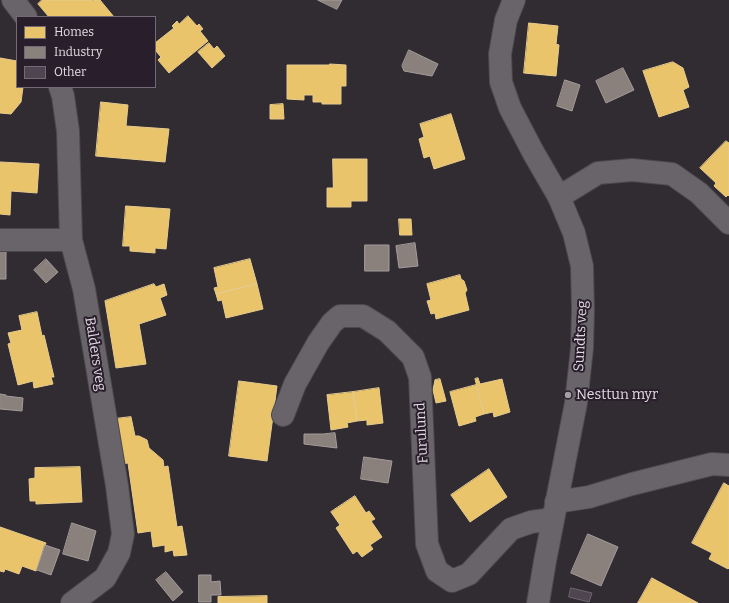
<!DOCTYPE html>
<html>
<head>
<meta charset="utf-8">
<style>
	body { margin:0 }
	#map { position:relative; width:729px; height:603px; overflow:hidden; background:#312b32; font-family:Bitter,serif }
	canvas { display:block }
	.legend { position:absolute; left:16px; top:16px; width:140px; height:72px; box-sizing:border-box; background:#291e2b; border:1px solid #736a75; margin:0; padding:5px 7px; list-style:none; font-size:12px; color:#e2dbe3 }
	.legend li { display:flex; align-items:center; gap:8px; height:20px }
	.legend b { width:20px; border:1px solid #736a75 }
</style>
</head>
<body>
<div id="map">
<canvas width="729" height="603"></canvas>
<ul class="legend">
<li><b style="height:11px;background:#e9c46a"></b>Homes</li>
<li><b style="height:11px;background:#8a817c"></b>Industry</li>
<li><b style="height:11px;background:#504352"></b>Other</li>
</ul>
</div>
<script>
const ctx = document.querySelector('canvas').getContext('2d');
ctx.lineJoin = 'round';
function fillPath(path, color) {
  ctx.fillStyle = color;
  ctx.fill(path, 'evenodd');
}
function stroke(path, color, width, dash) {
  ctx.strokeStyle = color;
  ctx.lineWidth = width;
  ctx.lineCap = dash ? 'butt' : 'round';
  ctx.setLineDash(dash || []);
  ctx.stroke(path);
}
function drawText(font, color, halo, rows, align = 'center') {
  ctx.font = font + ' Bitter,serif';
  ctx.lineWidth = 4;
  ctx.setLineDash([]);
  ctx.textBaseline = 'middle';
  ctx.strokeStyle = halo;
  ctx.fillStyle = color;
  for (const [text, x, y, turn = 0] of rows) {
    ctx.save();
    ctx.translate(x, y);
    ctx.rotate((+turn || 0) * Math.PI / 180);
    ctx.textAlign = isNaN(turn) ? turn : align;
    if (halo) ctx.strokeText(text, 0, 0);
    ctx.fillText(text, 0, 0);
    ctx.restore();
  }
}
const homes = new Path2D(`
	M42,0h49l1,1 2,-1h6l14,17h-65l-11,-13z
	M188,16l9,10 2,-2 4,5 -3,2 8,10 -39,32 -11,-13 3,-3 -6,-7v-7l19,-15 -2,-2 5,-5 2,3z
	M529,23l29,3 -2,18 3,1 -3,31 -32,-3z
	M209,43l5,6 3,-3 8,10 -13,12 -14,-16z
	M0,58l17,3v26h6l-2,15 -10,12 -11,-1z
	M673,62l10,6 6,19 -6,3 6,17 -30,10 -16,-46z
	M330,64l16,1v21h-5v18h-19v-2h-9v-7h-9v5l-17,-1v-34h42z
	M101,102l27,3 -2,21 43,3 -4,33 -69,-6z
	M283,104l1,15h-14v-14z
	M451,114l14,45 -31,10 -4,-13 -6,2 -5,-19 5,-2 -4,-13z
	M726,141l3,2v53l-1,-1 -2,2 -12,-11 2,-3 -16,-15z
	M333,159h34v42h-16v6h-24v-19h6z
	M0,162l39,2 -2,29 -26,-2 -1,24 -10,-1z
	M126,206l44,3 -4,40 -11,-1v5l-25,-2v-5h-7z
	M399,219h12l1,16h-12z
	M250,259l7,25 -41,10 -2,-6 4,-1 -4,-19z
	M460,275l1,4 3,2 3,9 -2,3 4,17 -33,9 -1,-6 -4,1 -4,-13 4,-1 -4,-16z
	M154,284l2,3 8,-3 3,11 -7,3 6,17 -27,9 7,40 -30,4 -11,-67z
	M257,284l6,25 -37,9 -4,-18 -4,1 -2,-7z
	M37,312l5,24 2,-1 10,42h-3l2,7 -19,4 -1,-7 -15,4 -10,-41 3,-1 -3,-10 14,-3 -3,-14z
	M478,378l2,6 22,-5 8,33 -16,5 -1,-5 -9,2 -9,-35z
	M440,379l6,22 -10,2 -3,-13 2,-10z
	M239,381l38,5 -10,75 -38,-5z
	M476,385l8,29 -9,3 1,4 -17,5 -9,-34z
	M379,388l4,35 -16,2v-5l-10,1 -4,-29z
	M353,392l4,29 -10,2 1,4 -17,3 -4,-35z
	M131,417l4,19h4l8,4 2,8 14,12 1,7 4,-1 9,61 5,-1 5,29 -13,1 -1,-6 -8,2v-7l-12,2 -2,-16 -13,2 -10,-70 -7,1 -7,-45z
	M80,467l2,35 -46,2v-3h-6l-1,-22 6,-1v-10z
	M489,469l18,28 -37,25 -19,-27z
	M724,483l5,3v82l-1,1 -19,-10 3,-6 -20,-10z
	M355,496l11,17 3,-2 6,8 -4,2 11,16 -12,8 3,4 -11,8 -5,-6 -4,3 -17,-26 4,-3 -9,-13z
	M0,527l46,16 -10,28 -14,-5 -3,8 -14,-5 -1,3 -4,-1z
	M652,578l46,25h-60z
	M267,596v7h-49v-6z`);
const industry = new Path2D(`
	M318,0h24l-5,9z
	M409,50l29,14 -6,12 -28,-5 -2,-5z
	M623,68l11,22 -28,13 -10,-22z
	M565,80l15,5 -8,26 -15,-5z
	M415,243l3,23 -19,2 -3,-22z
	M365,245h24v26h-24z
	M0,251h6v28h-6z
	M46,259l12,13 -12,11 -12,-13z
	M0,394l6,1v1l17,2 -1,13 -22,-2z
	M335,433l2,15 -33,-4v-10h19z
	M364,457l28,4 -4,22 -27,-4z
	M72,523l24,8 -8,30 -25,-7z
	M588,534l30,13 -17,39 -30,-13z
	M45,545l15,5 -9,25 -14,-5z
	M166,572l17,20 -10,9 -17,-21z
	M199,575h12v7l9,-1 1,14h-10v7h-12z`);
const building = new Path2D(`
	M571,588l21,5 -3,9 -20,-5z`);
const street = new Path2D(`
	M13,0l13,17
	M60,87l3,9 5,35 3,109 13,49 33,197 6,48 -4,19 -14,25 -33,25
	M559,197l39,-24 34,-3 40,4 27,19 30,30
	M0,240h71
	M283,415l12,-31 23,-41 14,-20 8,-7h23l24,15 26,26 7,20 7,167 10,27 15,10 17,-7 42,-45 20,-7 22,-3
	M556,502l33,-5 43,-13 80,-20 17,1`);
const secondary = new Path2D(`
	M514,0l-8,20 -6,34 1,28 9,26 23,44 26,45 15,36 8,33 1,44 -1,38 -6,55 -31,158 -7,42`);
const markers = [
	[568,395,4,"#a49da5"]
];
const streetNames = [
	["Sundts veg",581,336,-87],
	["Balders veg",95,354,81],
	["Furulund",422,433,-93]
];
const poiNames = [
	["Nesttun myr",576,395]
];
fillPath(homes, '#e9c46a');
stroke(homes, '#e7cb8e', 1);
fillPath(industry, '#8a817c');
stroke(industry, '#a49c9b', 1);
fillPath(building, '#504352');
stroke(building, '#6b666c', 1);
stroke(street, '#4d484e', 24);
stroke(secondary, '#4d484e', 24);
stroke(street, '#686469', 22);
stroke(secondary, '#686469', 22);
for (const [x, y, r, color] of markers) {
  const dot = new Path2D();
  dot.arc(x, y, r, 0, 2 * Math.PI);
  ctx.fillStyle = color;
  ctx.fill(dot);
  stroke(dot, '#291e2b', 1.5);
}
drawText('14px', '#e2dbe3', '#291e2b', streetNames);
drawText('14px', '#e2dbe3', '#291e2b', poiNames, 'left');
</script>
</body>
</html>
